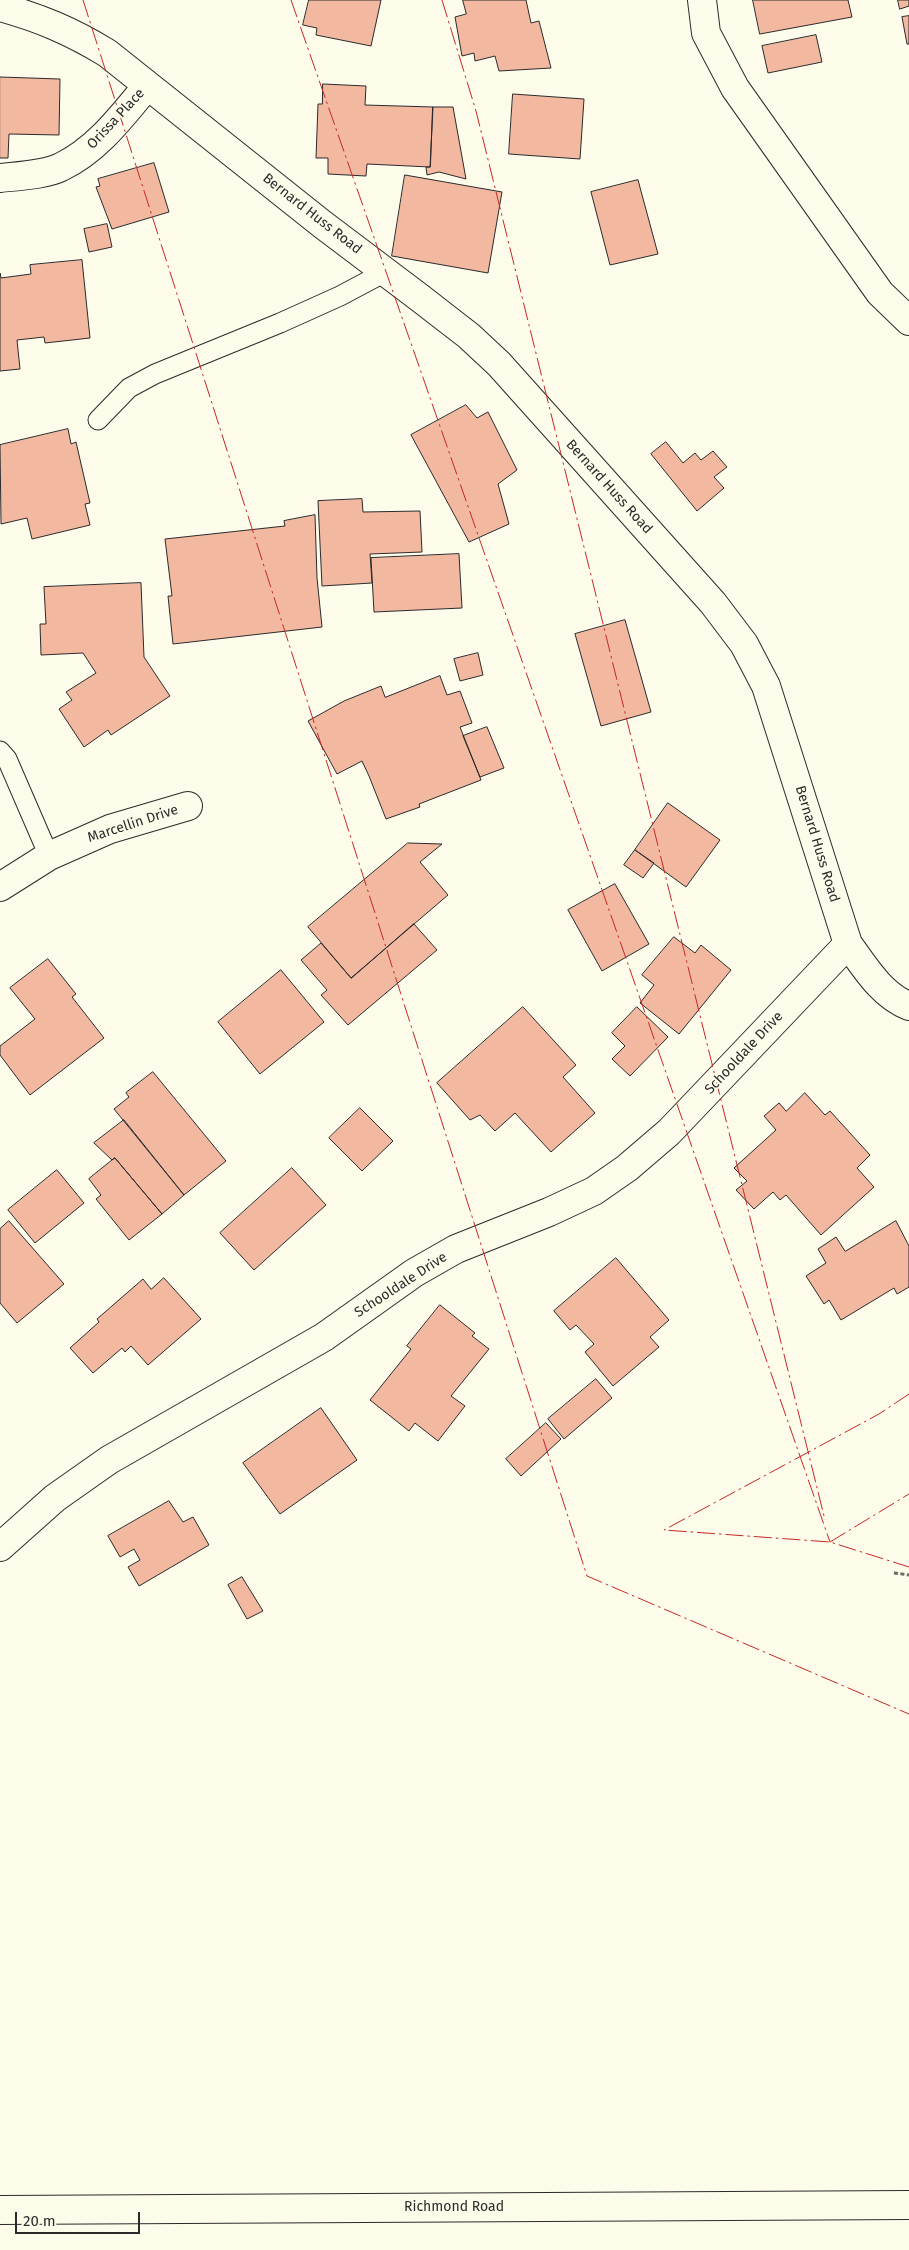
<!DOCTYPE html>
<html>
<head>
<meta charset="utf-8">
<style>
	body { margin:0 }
	#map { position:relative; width:909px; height:2250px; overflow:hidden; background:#fdfbea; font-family:"Fira Sans",sans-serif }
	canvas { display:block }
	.scale { position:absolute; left:15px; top:2212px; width:125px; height:22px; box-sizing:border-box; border:2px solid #2b2b2b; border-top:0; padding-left:6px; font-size:15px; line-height:18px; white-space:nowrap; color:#2b2b2b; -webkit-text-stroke:4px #fdfbea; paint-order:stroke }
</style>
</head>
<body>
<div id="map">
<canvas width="909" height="2250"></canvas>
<div class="scale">20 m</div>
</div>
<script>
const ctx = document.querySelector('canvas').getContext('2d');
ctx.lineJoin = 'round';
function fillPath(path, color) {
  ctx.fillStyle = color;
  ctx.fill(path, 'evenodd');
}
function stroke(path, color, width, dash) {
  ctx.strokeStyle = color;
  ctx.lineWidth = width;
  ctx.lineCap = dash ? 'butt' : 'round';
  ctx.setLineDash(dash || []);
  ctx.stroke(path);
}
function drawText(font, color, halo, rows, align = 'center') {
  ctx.font = font + ' "Fira Sans",sans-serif';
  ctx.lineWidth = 4;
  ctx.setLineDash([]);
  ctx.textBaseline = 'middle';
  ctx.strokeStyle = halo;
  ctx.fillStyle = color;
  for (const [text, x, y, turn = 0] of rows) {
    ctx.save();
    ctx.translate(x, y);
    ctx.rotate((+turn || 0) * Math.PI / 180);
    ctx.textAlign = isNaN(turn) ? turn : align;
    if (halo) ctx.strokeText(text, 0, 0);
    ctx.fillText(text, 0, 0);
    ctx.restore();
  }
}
const building = new Path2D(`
	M309,0h72l-10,46 -55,-11 1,-7 -14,-3z
	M463,0h63l5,23 8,-2 12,47 -52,3 -4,-15 -20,5 -1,-8 -12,3 -7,-39 11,-3z
	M753,0h95l4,17 -92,17z
	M898,0h11v6l-9,3z
	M909,16v28h-2l-5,-27z
	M816,35l6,27 -54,11 -6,-27z
	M0,77l60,2 -1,56 -50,-1 -1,24h-8z
	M323,84l43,2 -1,19 68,2 -3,60 -63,-3 -1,12 -38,-2v-16h-12l2,-54h4z
	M513,94l71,5 -4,60 -71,-5z
	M433,107h20l13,72 -27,-7 -12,3 -1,-8h4z
	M154,163l15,49 -57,17 -16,-42 4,-1 -2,-7z
	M405,175l97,17 -14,81 -96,-17z
	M638,180l20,74 -48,11 -19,-73z
	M107,224l5,23 -23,5 -5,-23z
	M82,260l8,78 -45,5 -1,-6 -27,3 3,29 -20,2v-98l1,5 30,-4 -1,-9z
	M466,405l11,13 11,-6 29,58 -19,14 11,40 -40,18 -58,-107z
	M68,429l3,15 5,-2 14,61 -5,1 5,21 -58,14 -5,-21 -26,6 -1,-79z
	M666,442l17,21 12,-10 6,7 12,-9 14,16 -13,10 10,11 -27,23 -46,-57z
	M362,499l1,13 57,-1 2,41 -52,2 2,29 -50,3 -4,-85z
	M315,515l2,63 5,49 -149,17 -5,-48h4l-7,-57 120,-13 -1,-5z
	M459,554l3,54 -88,4 -3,-54z
	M141,583l3,74 26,39 -59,39 -3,-5 -24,17 -25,-38 13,-9 -6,-8 30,-19 -13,-20 -42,2 -1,-31h6l-2,-37z
	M625,620l26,92 -50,14 -26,-92z
	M478,653l5,22 -23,6 -6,-22z
	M440,676l7,19 13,-4 12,32 -12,4 21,53 -62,24 1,3 -34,12 -17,-43 -7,-15 -25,13 -29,-53 36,-20 37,-15 4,11z
	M487,727l17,41 -24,9 -17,-41z
	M668,803l52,37 -34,47 -51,-37z
	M408,843l34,1 -22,18 28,33 -97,83 -43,-51z
	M635,850l19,13 -11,15 -19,-13z
	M615,884l34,60 -47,27 -34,-61z
	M414,924l23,26 -89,75 -27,-30 6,-5 -26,-30 20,-17 30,35z
	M674,937l21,16 6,-8 30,25 -52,64 -39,-31 14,-18 -12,-10z
	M48,959l28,35 -4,3 32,41 -74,57 -30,-40v-9l35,-27 -25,-31z
	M281,970l43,52 -64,52 -42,-52z
	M523,1007l53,58 -13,12 32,36 -44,39 -36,-39 -20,18 -15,-16 -10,5 -33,-37z
	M637,1007l31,30 -38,39 -18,-17 13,-13 -13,-13z
	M153,1072l73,89 -42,34 -70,-86 15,-12 -3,-4z
	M805,1093l20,22 5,-4 40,44 -13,13 17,19 -53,48 -35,-40 -6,5 -7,-8 -19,17 -18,-19 11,-9 -13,-13 42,-38 -12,-14 15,-13 7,8z
	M360,1108l33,33 -31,30 -33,-33z
	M124,1120l60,75 -22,19 -47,-56 -3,2 -18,-17z
	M115,1158l47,56 -33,26 -33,-41 5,-4 -12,-16z
	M292,1168l34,37 -72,65 -34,-37z
	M57,1170l27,33 -49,40 -27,-33z
	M9,1221l55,63 -47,39 -17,-20v-74z
	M896,1221l13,25v41l-12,7 -3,-6 -53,32 -12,-20 -5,4 -18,-28 20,-13 -8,-14 18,-12 9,14z
	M616,1258l53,62 -19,17 9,10 -46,39 -28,-34 9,-8 -18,-19 -6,5 -16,-19z
	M164,1278l37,41 -53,46 -17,-19 -6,6 -3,-4 -29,25 -23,-25 29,-26 -2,-3 46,-40 8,10z
	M440,1305l35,28 -3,3 17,13 -38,47 14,10 -27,35 -23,-18 -6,8 -39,-31 41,-51 -4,-3z
	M596,1379l16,19 -48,41 -16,-20z
	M321,1408l36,52 -77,54 -37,-51z
	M546,1423l15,16 -40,37 -15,-17z
	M169,1501l14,21 10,-5 16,28 -70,41 -11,-19 12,-7 -6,-11 -14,8 -12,-21z
	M242,1577l21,34 -16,8 -19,-34z`);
const path = new Path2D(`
	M894,1573l15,2`);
const service = new Path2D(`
	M98,420l31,-32 26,-14 125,-51 60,-27 47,-25
	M0,751l7,8 42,97`);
const minor = new Path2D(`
	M702,0l4,33 29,55 145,205 29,28
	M0,7c40,11 71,24 107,46l215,171 98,74 49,38 30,28 214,239 31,41 22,42 82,258c17,23 33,51 61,62
	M0,178c18,-2 45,-3 61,-11 36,-17 61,-51 86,-81
	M0,887l49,-31 61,-27 78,-23
	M0,1547l55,-49 54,-38 215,-123 90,-64 42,-24 93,-37 45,-21 33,-23 42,-36 179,-188
	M0,2210l909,-5`);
const power = new Path2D(`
	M83,0l504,1576 322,138
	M291,0l539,1542
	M442,0l34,111 349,1409
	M909,1394l-30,20 -215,116 166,12 79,25
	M830,1542l79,-48`);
const streetNames = [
	["Orissa Place",116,119,-47],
	["Bernard Huss Road",312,214,38],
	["Bernard Huss Road",609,487,48],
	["Marcellin Drive",133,824,-18],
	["Bernard Huss Road",817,844,73],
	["Schooldale Drive",744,1053,-47],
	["Schooldale Drive",401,1285,-33],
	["Richmond Road",454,2207]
];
fillPath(building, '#f2b8a0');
stroke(building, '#2b2b2b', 1);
stroke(service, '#2b2b2b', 21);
stroke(minor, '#2b2b2b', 30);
stroke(path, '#6a6964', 3, [4, 2.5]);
stroke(service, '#fdfbea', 19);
stroke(minor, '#fdfbea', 28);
stroke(power, '#c62828', 1, [18, 4, 2.5, 4]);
drawText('14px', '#2b2b2b', '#fdfbea', streetNames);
</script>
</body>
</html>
